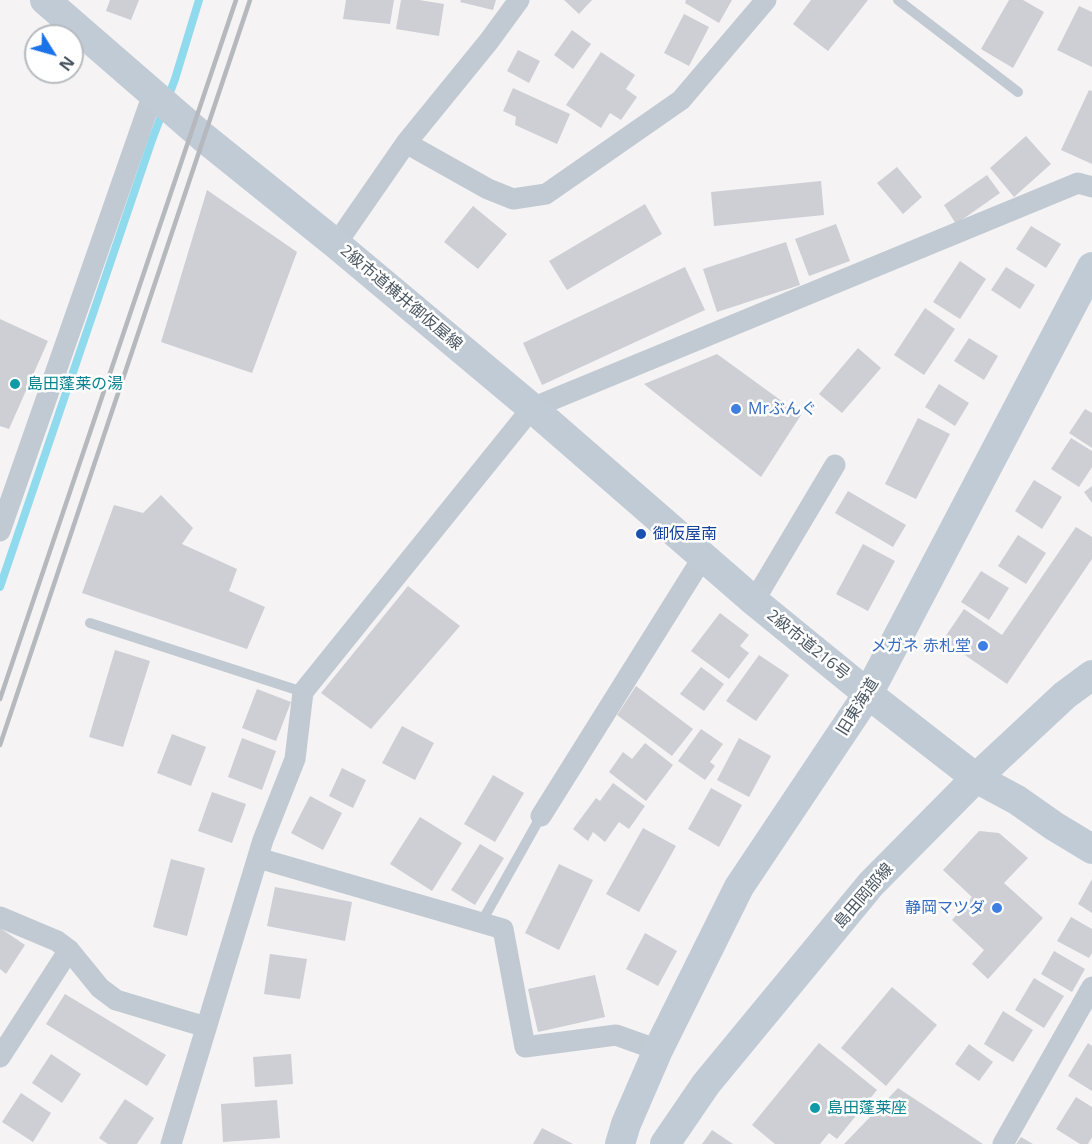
<!DOCTYPE html>
<html>
<head>
<meta charset="utf-8">
<style>
	body { margin:0 }
	#map { position:relative; width:1092px; height:1144px; overflow:hidden; background:#f5f3f3; font-family:"Open Sans",sans-serif }
	canvas { display:block }
	.north { position:absolute; left:24px; top:24px; width:60px; height:60px; box-sizing:border-box; background:#fff; border:2px solid #b7bbc0; border-radius:50%; rotate:127deg; font-size:16px; font-weight:700; line-height:24px; text-align:center; color:#4a5661 }
	.north::after { content:''; display:block; margin:auto; width:21px; height:27px; background:#1a73e8; clip-path:polygon(50% 0,100% 100%,50% 72%,0 100%) }
</style>
</head>
<body>
<div id="map">
<canvas width="1092" height="1144"></canvas>
<div class="north">N</div>
</div>
<script>
const ctx = document.querySelector('canvas').getContext('2d');
ctx.lineJoin = 'round';
function stroke(path, color, width, dash) {
  ctx.strokeStyle = color;
  ctx.lineWidth = width;
  ctx.lineCap = dash ? 'butt' : 'round';
  ctx.setLineDash(dash || []);
  ctx.stroke(path);
}
function fillPath(path, color) {
  ctx.fillStyle = color;
  ctx.fill(path, 'evenodd');
}
function drawText(font, color, halo, rows, align = 'center') {
  ctx.font = font + ' "Open Sans","Noto Sans JP",sans-serif';
  ctx.lineWidth = 5;
  ctx.setLineDash([]);
  ctx.textBaseline = 'middle';
  ctx.strokeStyle = halo;
  ctx.fillStyle = color;
  for (const [text, x, y, turn = 0] of rows) {
    ctx.save();
    ctx.translate(x, y);
    ctx.rotate((+turn || 0) * Math.PI / 180);
    ctx.textAlign = isNaN(turn) ? turn : align;
    if (halo) ctx.strokeText(text, 0, 0);
    ctx.fillText(text, 0, 0);
    ctx.restore();
  }
}
const stream = new Path2D(`
	M0,587l152,-447 23,-61 24,-79`);
const building = new Path2D(`
	M110,0h29l-8,20 -25,-9z
	M346,0h48l-4,24 -47,-5z
	M401,0h18l25,4 -5,32 -43,-7z
	M461,0h35l-3,10 -33,-8z
	M564,0h28l-13,14z
	M686,0h46l-13,23 -34,-20z
	M811,0h57l-40,51 -35,-27z
	M1009,0h14l21,12 -31,56 -32,-19z
	M1079,6l13,6v55l-35,-17z
	M684,14l25,13 -20,39 -25,-13z
	M572,30l19,14 -18,25 -19,-14z
	M518,50l22,11 -11,22 -22,-12z
	M601,52l34,23 -9,14 11,8 -16,23 -11,-7 -9,15 -35,-23z
	M513,88l57,26 -13,30 -42,-19 1,-8 -13,-6z
	M1089,90l3,1v73l-31,-14z
	M1026,136l25,28 -37,33 -24,-29z
	M897,167l25,30 -19,17 -26,-31z
	M987,175l13,18 -44,31 -12,-19z
	M821,181l3,34 -110,11 -3,-34z
	M207,190l90,62 -45,121 -91,-31z
	M645,204l17,30 -95,56 -18,-29z
	M473,206l34,28 -29,35 -34,-27z
	M836,224l14,37 -41,15 -14,-37z
	M1031,226l30,18 -15,24 -30,-19z
	M786,242l14,43 -83,27 -14,-43z
	M960,261l26,18 -26,40 -27,-17z
	M685,267l20,43 -163,75 -19,-42z
	M1006,267l29,18 -15,24 -29,-19z
	M925,308l30,21 -31,46 -30,-20z
	M0,319l48,22 -39,88 -9,-3z
	M969,338l29,18 -14,24 -30,-19z
	M858,348l23,20 -39,45 -23,-19z
	M717,354l84,61 -40,62 -117,-93z
	M939,384l30,19 -14,23 -30,-19z
	M1085,409l7,4v35l-23,-15z
	M918,418l32,16 -34,65 -31,-15z
	M1071,438l21,13v16l-13,20 -28,-18z
	M1034,480l28,17 -20,32 -27,-18z
	M1092,486v17l-8,-11z
	M848,491l58,34 -13,22 -58,-34z
	M161,495l32,33 -11,16 55,25 -8,22 36,16 -18,42 -165,-56 32,-88 29,8z
	M1076,527l16,10v22l-85,125 -64,-44 21,-31 38,26z
	M1018,535l28,18 -20,31 -28,-18z
	M863,544l32,17 -27,50 -32,-17z
	M981,571l28,17 -20,32 -28,-18z
	M408,586l52,40 -89,103 -50,-36z
	M720,613l29,22 -9,11 9,7 -20,26 -38,-28z
	M115,650l35,11 -27,86 -34,-10z
	M759,655l30,20 -33,46 -30,-20z
	M701,667l23,17 -20,27 -24,-17z
	M636,686l57,43 -21,27 -55,-41z
	M257,689l34,13 -15,39 -34,-13z
	M402,726l32,17 -19,37 -33,-17z
	M701,729l22,15 -13,18 5,4 -10,14 -27,-19z
	M172,734l34,13 -15,39 -34,-13z
	M242,738l34,13 -14,39 -34,-13z
	M739,738l32,18 -22,41 -32,-17z
	M645,743l28,22 -27,36 -37,-29 14,-20 9,7z
	M342,768l24,12 -13,28 -24,-12z
	M493,775l31,18 -29,49 -31,-18z
	M613,783l32,23 -16,23 -10,-7 -14,20 -12,-10 -5,9 -15,-12 23,-31 4,3z
	M711,788l31,17 -23,42 -31,-18z
	M212,792l34,12 -14,39 -34,-12z
	M310,796l32,17 -19,37 -32,-17z
	M420,817l42,26 -30,48 -42,-27z
	M643,828l33,18 -37,66 -33,-18z
	M979,831l20,2 29,25 -24,25 39,35 -55,61 -16,-15 12,-14 -32,-30 20,-23 -29,-27z
	M480,844l24,14 -29,47 -24,-15z
	M171,859l34,9 -18,68 -34,-9z
	M559,864l34,16 -34,70 -34,-17z
	M1092,879v34l-14,-9z
	M275,887l77,15 -7,39 -78,-15z
	M1071,917l21,12v24l-3,5 -32,-17z
	M0,928l25,17 -19,29 -6,-5z
	M645,933l32,18 -19,35 -32,-17z
	M1054,951l31,18 -13,23 -31,-18z
	M270,954l37,5 -7,40 -36,-5z
	M595,975l10,42 -67,15 -10,-43z
	M1034,978l30,18 -20,32 -29,-18z
	M892,987l45,38 -51,61 -45,-38z
	M65,994l101,61 -19,31 -101,-62z
	M1003,1011l30,19 -20,32 -29,-18z
	M819,1043l58,47 -40,49 -8,-6 -9,11h-45l-23,-19z
	M1088,1043l4,3v45l-24,-15z
	M969,1044l24,18 -14,19 -24,-17z
	M51,1054l30,20 -19,29 -30,-20z
	M291,1054l2,30 -38,3 -2,-30z
	M898,1088l85,56h-139z
	M21,1093l30,20 -18,29 -31,-20z
	M1076,1097l16,10v30l-4,7h-8l-24,-15z
	M125,1099l29,19 -17,26h-29l-9,-6z
	M277,1100l3,38 -57,4 -2,-38z
	M542,1128l31,16h-40z
	M712,1130l21,14h-31z
	M1021,1137l12,7h-17z`);
const lane = new Path2D(`
	M898,0l120,92
	M90,623l213,69
	M481,923l60,-107`);
const street = new Path2D(`
	M406,143l82,46 25,10 33,-5 135,-94 85,-100
	M336,244l70,-101 83,-102 30,-41
	M0,531l153,-437
	M754,601l81,-136
	M541,816l162,-259
	M258,858l245,71 22,118 91,-12 42,15
	M0,917l57,24 12,9 31,38 16,12 90,27
	M0,1057l69,-107
	M171,1144l92,-304 32,-81 8,-67 229,-284 546,-225 14,4
	M1003,1144l89,-157`);
const secondary = new Path2D(`
	M45,0l158,137 133,107 196,164 222,193 114,93 108,84 41,22 37,26 38,23
	M620,1144l6,-20 32,-74 81,-163 129,-193 224,-427
	M665,1144l41,-60 165,-200 105,-106 89,-83 27,-20`);
const rail = new Path2D(`
	M0,699l236,-699
	M0,745l250,-745`);
const markers = [
	[15,384,6,"#0f9aa8"],
	[736,409,6,"#3f7fe0"],
	[641,534,6,"#1a4fb4"],
	[983,646,6,"#3f7fe0"],
	[997,908,6,"#3f7fe0"],
	[815,1108,6,"#0f9aa8"]
];
const streetNames = [
	["2級市道横井御仮屋線",401,298,40],
	["2級市道216号",808,645,39],
	["旧東海道",858,707,-58],
	["島田岡部線",864,896,-49]
];
const cultureNames = [
	["島田蓬莱の湯",27,384],
	["島田蓬莱座",827,1108]
];
const shopNames = [
	["Mrぶんぐ",748,409,"left"],
	["メガネ 赤札堂",971,646],
	["静岡マツダ",985,908]
];
const transitNames = [
	["御仮屋南",653,534]
];
stroke(stream, '#90daee', 8);
fillPath(building, '#cdcfd5');
stroke(lane, '#c1cad2', 10);
stroke(street, '#c1cad2', 21);
stroke(secondary, '#c1cbd6', 30);
stroke(rail, '#b5b8bd', 4.5);
for (const [x, y, r, color] of markers) {
  const dot = new Path2D();
  dot.arc(x, y, r, 0, 2 * Math.PI);
  ctx.fillStyle = color;
  ctx.fill(dot);
  stroke(dot, '#fff', 2);
}
drawText('16px', '#4a5661', '#fff', streetNames);
drawText('16px', '#0d838f', '#fff', cultureNames, 'left');
drawText('16px', '#366cbe', '#fff', shopNames, 'right');
drawText('16px', '#164399', '#fff', transitNames, 'left');
</script>
</body>
</html>
